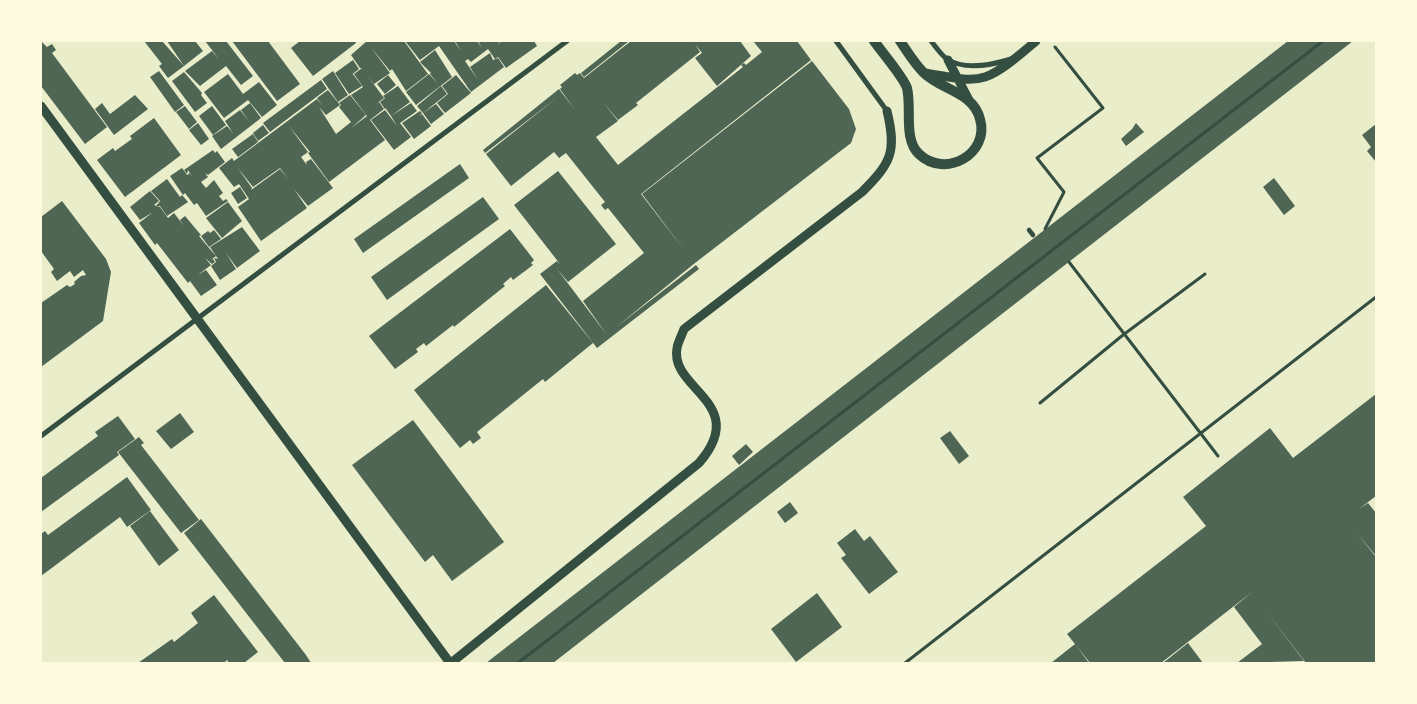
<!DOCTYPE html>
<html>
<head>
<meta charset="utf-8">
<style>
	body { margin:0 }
	#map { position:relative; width:1417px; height:704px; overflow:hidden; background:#e9edc9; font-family:Lora,serif }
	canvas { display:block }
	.frame { position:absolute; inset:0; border:42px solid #fefae0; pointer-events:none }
</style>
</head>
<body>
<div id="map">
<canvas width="1417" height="704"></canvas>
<div class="frame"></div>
</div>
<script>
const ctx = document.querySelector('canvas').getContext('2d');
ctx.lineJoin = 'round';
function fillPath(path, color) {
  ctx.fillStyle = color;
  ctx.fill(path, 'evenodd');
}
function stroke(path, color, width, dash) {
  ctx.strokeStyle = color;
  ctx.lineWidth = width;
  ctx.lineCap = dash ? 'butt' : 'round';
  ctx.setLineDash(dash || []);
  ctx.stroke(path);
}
const building = new Path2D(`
	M41,41l6,6 5,-3 4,6 -4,3 55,74 -22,17 -44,-58z
	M144,41h18l22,25 -16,12 -9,-12 3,-2z
	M167,41h28l8,10 -19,15z
	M205,41h21l27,35 -12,9 -15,-19 -26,20 -15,-15 27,-20 7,8z
	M232,41h36l32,43 -23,17z
	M300,41h55l1,2 -43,33 -22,-28z
	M367,41h37l24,33 -22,17 -14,-22 -2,2 -20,-25 20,27 -16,11 -7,-9 17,23 -8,6 3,-2 5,7 -14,11 -19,-25 12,-8 -9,-13 8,-6h-2l-9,-13z
	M405,41h49l7,10 -6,-10h22l5,7 -4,-7h23l-4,4 5,-4h32l3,5 -31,22 -8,-11 -3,2 -7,-10 -17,13 -3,-3 -3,2 13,19 -8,-13 20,-14 3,7 5,-2 6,9 -33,25 -32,-46 -19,14z
	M621,41h8l-45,36 -3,-4z
	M631,41h109l11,15 -34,30 -22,-28 7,-5 -7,-9 5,8 -64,51 2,2 -20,15 -15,-18 15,19 -22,16 22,28 125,-98 -2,-2 3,-2 2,2 16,-13 -9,-11h44l14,19 -170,134 44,57 -43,-57 170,-133 37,48 7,20 -5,14 -156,120 -80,65 81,-63 3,4 -102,79 -57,-74 17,-13 3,3 -46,-59 44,-34 58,73 -48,38 -11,-13 50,66 -24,-34 61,-48 -36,-45 -3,2 -4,-5 4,-3 -39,-49 -7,5 -5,-6 -43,34 -25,-32 72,-57 -73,56 -2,-3 76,-61 16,21 -15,-21 2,-2 -2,-2 15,-12 2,2 3,-2 4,5z
	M1288,41h65l-800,622h-67z
	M435,50l17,27 -36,28 -10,-13 23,-18 9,10 -8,-10 1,-1 -11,-11z
	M353,60l6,9 -9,7 3,-2 9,12 -13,8 -14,-21z
	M159,71l25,34 -9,7 -25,-35z
	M333,71l15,24 -10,7 -16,-23z
	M184,72l18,21 -1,2 6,8 -12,9 -23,-31z
	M228,74l15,20 16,-12 18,23 -15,12 -14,-17 -24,18 -20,-26z
	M388,75l8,10 -11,9 -8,-10z
	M456,75l15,18 -26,20 -8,-10 11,-9 -6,-8z
	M321,80l6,9 -57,43 -7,-9z
	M398,86l12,16 -19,14 -5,-7 2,-1 -3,1 -5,-7 5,-4 -2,-2z
	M441,86l6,8 -24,19 -6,-7z
	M328,90l12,15 -14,10 -7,-8 17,27 15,-12 -12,-15 2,-2 -2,-2 11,-8 16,20 -15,13 16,-12 18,24 -56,42 -21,-29 2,-1 -21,-26 19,26 -7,5 6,8 -1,-3 5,-3 22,29 -25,18 -14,-17 13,19 -46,33 -23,-34 11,-8 -10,-15 -5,3 -15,-19 13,-10 2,3 83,-62 5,6 -5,-7zM237,167l16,20 27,-19 8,11 -8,-10 -29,21 1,-2z
	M135,95l13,14 -34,26 -19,-26 7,-6 8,11z
	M250,103l11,15 -40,31 -9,-13 15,-10 6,7 -8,-12 15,-11 9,11 -8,-11z
	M411,103l6,8 -17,12 11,14 -17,13 -23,-30 14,-10 12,16 -6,-10z
	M436,104l8,10 -13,10 -8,-11z
	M185,106l12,16 -8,7 -13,-17z
	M212,106l14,19 -13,10 -14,-19z
	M420,111l2,2 -3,3 3,-2 9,12 -17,13 -12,-16z
	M154,118l27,37 -56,42 -28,-37 16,-12 2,3 17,-12 -2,-3z
	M198,123l11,16 -8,6 -12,-15z
	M1136,123l8,9 -18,14 -5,-7 11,-10z
	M1376,124v38l-9,-11 4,-4 -9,-12z
	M263,125l6,8 -11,8 -5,-8z
	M253,134l5,8 -20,15 -6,-8z
	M213,150l2,3 2,-2 8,11 -17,13 -3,-2 3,4 -7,5 5,6 8,-8 9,13 -4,3 4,5 3,-2 2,2 -22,15 -9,-13 -3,2 -9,-12 -2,2 -13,-19 12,-8 5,7 3,-2 2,4 -4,-7 -1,4 -3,-4z
	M460,164l9,14 -106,75 -9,-14z
	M1274,178l21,28 -11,9 -21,-28z
	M167,179l13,18 2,-2 6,7 -21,14 -7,-10h-4l5,-6 -1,1 -9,-10z
	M240,187l7,11 -9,6 -7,-11z
	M150,191l9,10 -5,4 6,2 8,11 6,-5 10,13 -4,-6 5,-4 16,19 -2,1 10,12 -3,2 3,-2 7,8 -5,4 2,-1 2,3 -3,2 -7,-6 6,7 -13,10 8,-5 11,15 -16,11 -11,-15 -2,2 -31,-40 -2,2 -16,-22 14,-11 -13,8 -10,-13z
	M483,197l16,22 -112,81 -16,-23z
	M62,201l44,58 5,13 -8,49 -62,46v-64l26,-18 3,2 5,-3 -1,-2 7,-6 5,-1 -3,-5 -9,7 -4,-6 -13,10 -6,-9 3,-3 -13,-18v-34z
	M228,202l14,19 -20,17 -16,-20z
	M242,227l18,24 -23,17 -11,-15 10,16 -16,11 -9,-14 5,-4 -2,-4 4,1 -8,-12z
	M510,229l24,31 -3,3 2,2 -20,15 -2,-3 -8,7 2,2 -51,41 -1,-2 -27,21 -2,-3 -8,6 2,3 -23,17 -26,-33z
	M214,230l7,9 -12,8 -8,-11 7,-5 2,2z
	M546,285l47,58 -48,39 -2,-3 -66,53 4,6 -8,6 -3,-4 -10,8 -46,-58z
	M1376,394v102l-17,13 9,-6 8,10v43l-20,-24 20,25v106h-70l-43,-56 41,54 -67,2 25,-19 -28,-37 18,-15 -91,71h-71l-23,-29 139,-108 -23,-29 87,-69 23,30z
	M180,413l14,19 -23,17 -15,-18z
	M118,416l17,23 -18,13 2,3 -78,57v-34l57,-42 -3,-4z
	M413,420l91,122 -52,39 -19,-26 -8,7 -73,-97z
	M950,431l19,25 -10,8 -19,-26z
	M139,437l5,6 -3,2 58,75 -18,13 -63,-81z
	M746,444l7,8 -14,13 -7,-9z
	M127,477l24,33 -24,17 -7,-10 -79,59v-42l4,-3 3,4z
	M790,502l8,11 -13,10 -8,-11z
	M150,511l29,39 -20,16 -29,-40z
	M201,519l105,136 5,8h-26l-101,-130z
	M855,529l9,12 6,-5 28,36 -29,22 -28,-36 5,-3 -9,-12z
	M817,593l25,34 -46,35 -25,-33z
	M214,595l44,57 -14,11h-15l-2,-3 -3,3h-86l34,-24 2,3 24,-19 -7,-10z
	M1188,643l15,20h-40z
	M1075,644l14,19h-38z`);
const path = new Path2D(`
	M1045,229l19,-37 -27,-34 66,-50 -48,-61
	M1069,262l149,194
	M1040,403l83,-68 82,-61
	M518,663l805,-622
	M905,663l471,-366`);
const pedestrian = new Path2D(`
	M1029,230l4,5`);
const minor = new Path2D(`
	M836,41l51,70
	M931,41c5,6 10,14 16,18 18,12 45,6 64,0
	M41,436l526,-395`);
const tertiary = new Path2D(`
	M948,60l21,40
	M924,73c18,2 43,10 61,4 16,-5 38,-25 51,-36
	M41,106l409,557
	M451,663l248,-200c52,-60 -30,-74 -22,-115 1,-6 5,-13 7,-19l178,-137c29,-29 35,-40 25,-81`);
const secondary = new Path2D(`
	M874,41c8,11 30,37 33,47 5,20 -4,51 12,66 26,25 71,0 61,-35 -7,-28 -40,-29 -57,-47 -9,-9 -16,-21 -23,-31`);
fillPath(building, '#4f6655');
stroke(path, '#344e41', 3);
stroke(pedestrian, '#344e41', 4.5);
stroke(minor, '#344e41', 5);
stroke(tertiary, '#344e41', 9);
stroke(secondary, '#344e41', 10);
</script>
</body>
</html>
